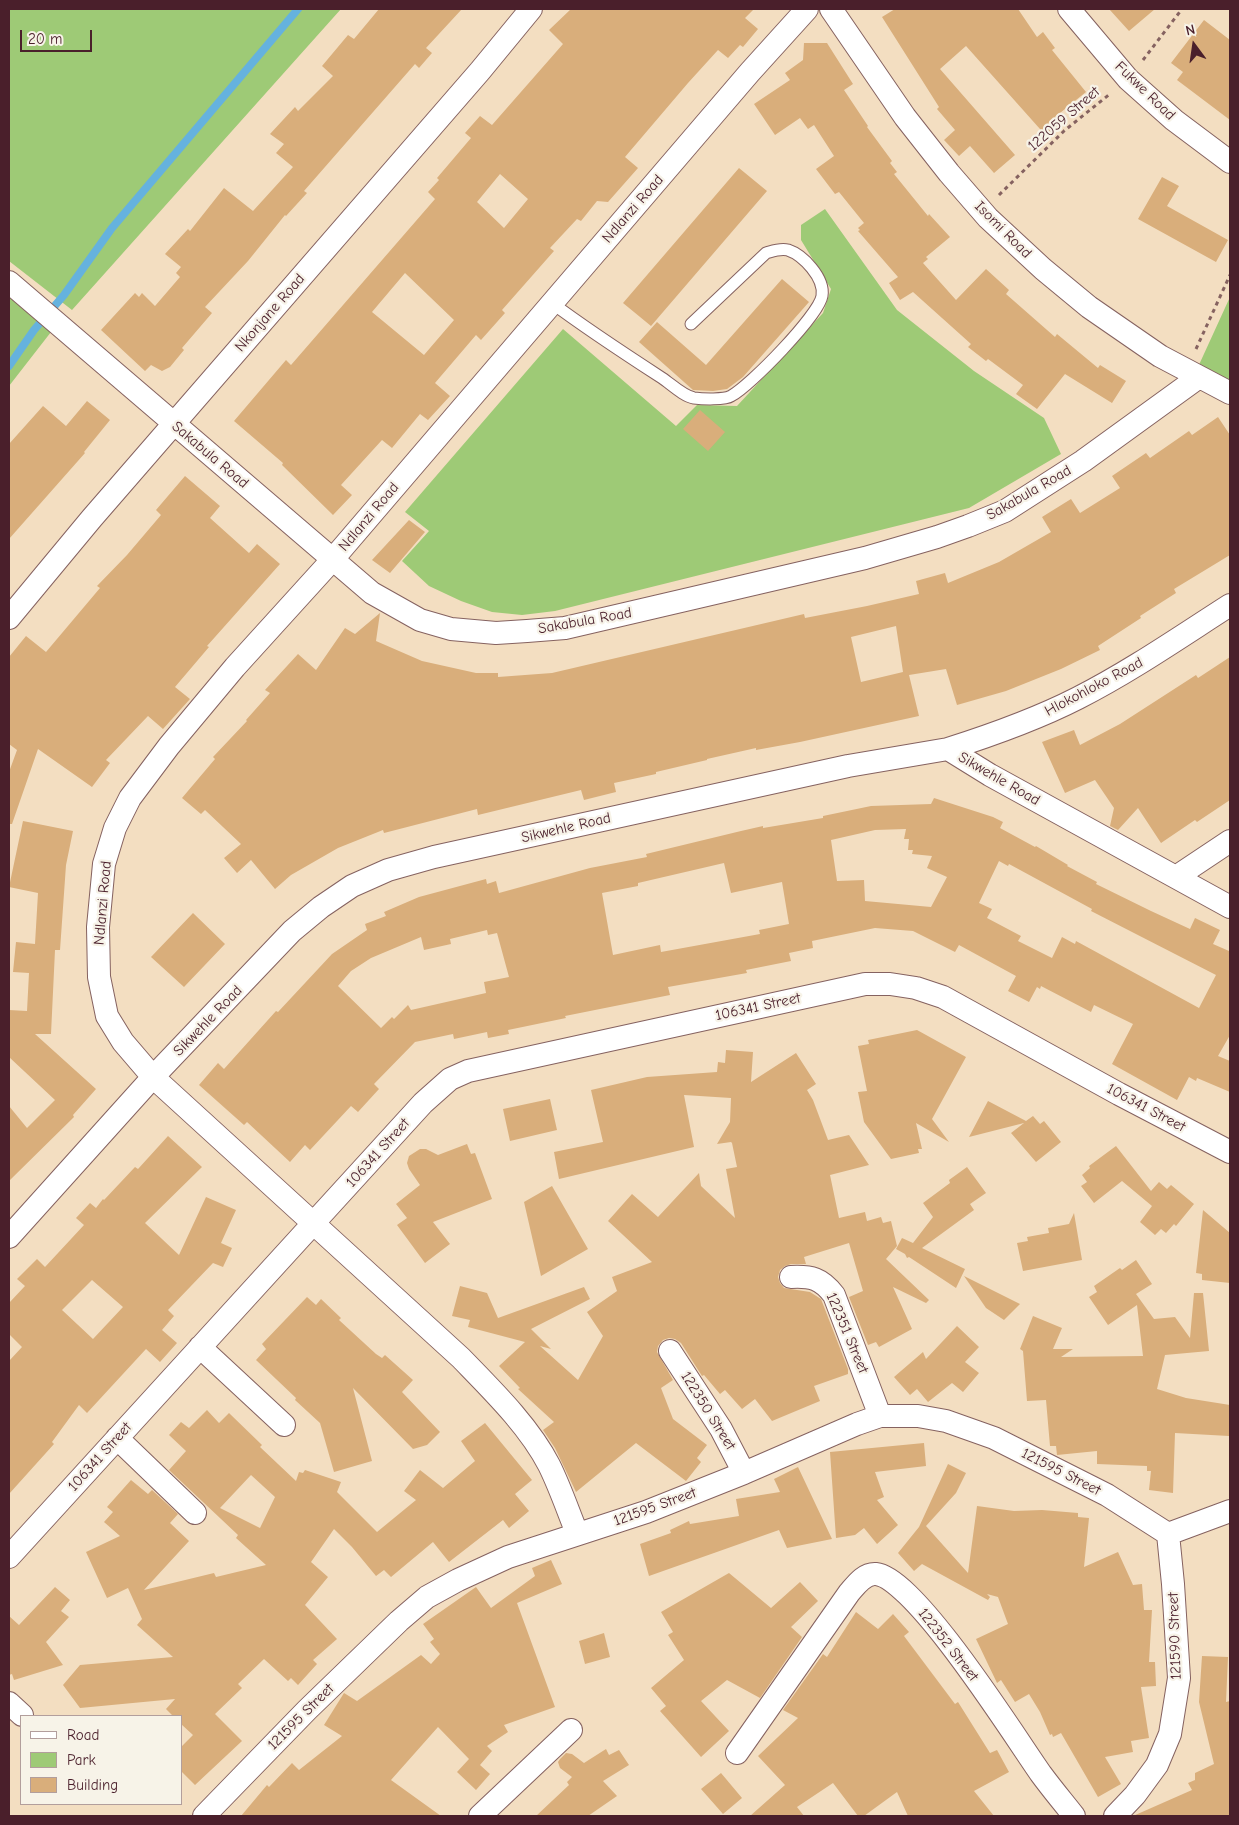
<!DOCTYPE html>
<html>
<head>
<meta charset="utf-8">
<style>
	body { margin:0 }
	#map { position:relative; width:1239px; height:1825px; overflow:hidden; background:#f3dec1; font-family:"Comic Neue",sans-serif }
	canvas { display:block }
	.frame { position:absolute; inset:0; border:10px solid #4a1f2b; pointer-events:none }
	.legend { position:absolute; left:20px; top:1715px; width:162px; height:90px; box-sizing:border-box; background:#f7f3e8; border:1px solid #b29e9c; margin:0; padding:6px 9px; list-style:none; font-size:15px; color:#4a1f2b }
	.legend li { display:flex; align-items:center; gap:10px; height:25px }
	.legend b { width:25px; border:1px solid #b29e9c }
	.north { position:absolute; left:1169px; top:20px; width:50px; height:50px; -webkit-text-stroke:4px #f7f3e8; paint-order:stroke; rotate:346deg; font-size:14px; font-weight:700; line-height:20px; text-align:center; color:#4a1f2b }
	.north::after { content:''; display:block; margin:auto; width:18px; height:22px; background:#4a1f2b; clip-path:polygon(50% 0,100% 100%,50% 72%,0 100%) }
	.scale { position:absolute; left:20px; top:30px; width:72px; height:22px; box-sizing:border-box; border:2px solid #4a1f2b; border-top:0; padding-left:6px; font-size:15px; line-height:18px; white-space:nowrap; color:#4a1f2b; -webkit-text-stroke:4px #f7f3e8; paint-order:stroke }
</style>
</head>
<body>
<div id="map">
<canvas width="1239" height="1825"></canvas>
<div class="frame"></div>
<ul class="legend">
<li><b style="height:6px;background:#fff"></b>Road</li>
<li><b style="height:14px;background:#9eca76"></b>Park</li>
<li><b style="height:14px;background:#d9ae7b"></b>Building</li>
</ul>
<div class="north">N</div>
<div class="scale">20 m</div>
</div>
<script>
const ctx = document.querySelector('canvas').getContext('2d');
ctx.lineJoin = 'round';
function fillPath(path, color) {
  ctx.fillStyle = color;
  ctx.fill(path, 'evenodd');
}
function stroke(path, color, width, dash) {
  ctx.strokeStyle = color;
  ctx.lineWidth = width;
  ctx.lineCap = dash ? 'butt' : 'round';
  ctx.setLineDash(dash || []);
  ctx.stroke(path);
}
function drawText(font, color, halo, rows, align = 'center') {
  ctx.font = font + ' "Comic Neue",sans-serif';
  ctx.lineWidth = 4.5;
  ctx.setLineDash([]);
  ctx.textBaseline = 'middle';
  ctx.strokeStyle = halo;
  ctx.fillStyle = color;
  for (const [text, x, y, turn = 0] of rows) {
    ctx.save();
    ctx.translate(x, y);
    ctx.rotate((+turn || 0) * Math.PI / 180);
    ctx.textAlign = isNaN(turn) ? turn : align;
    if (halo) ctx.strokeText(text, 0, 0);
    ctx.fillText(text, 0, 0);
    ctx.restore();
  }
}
const green = new Path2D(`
	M9,9h332l-269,301 -63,-49z
	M825,209l72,101 77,61 70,47 17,36 -92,54 -414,103 -33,4 -30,-3 -31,-11 -32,-15 -27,-25 27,-30 -24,-19 158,-183 113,97 21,-21 40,1 86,-93 8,-24 -30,-49v-15z
	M9,296l42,36 -42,54z
	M1230,297v86l-32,-16z`);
const stream = new Path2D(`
	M9,366l25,-36 30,-35 48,-67 186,-219`);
const building = new Path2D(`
	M379,9h83l-36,39 6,5 -13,15 -4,-4 -111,127 3,2 -21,23 -1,-1 -37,46 -43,46 7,6 -30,35 2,2 -14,17 -8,4 -11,-6 -6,6 -44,-41 34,-37 4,4 3,-4 13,13 25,-29 -4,-4 5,-6 -16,-13 23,-25 2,2 34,-43 29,23 40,-44 -17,-14 8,-9 -14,-10 25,-27 3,4 35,-35 -11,-10 26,-31 6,4z
	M571,9h183l-9,9 13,11 -15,18 -3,-2 -12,13 -10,-8 -30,33 -63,74 13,11 -30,34 -11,-1 -16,20 -4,-2 -27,29 4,3 -52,59 3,3 -24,27 -5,-5 -41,48 15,13 -22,24 -8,-6 -28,34 -10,-8 -41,45 11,10 -19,20 -51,-50 1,-2 -49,-42 52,-61 5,5 144,-166 -7,-7 11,-12 -2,-2 34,-40 -6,-5 15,-17 12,9 71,-81 -14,-14zM500,174l28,25 -24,29 -27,-26zM405,273l49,47 -30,35 -52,-43z
	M895,9h123l19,28 6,-5 12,16 -3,2 34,42 -31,25 7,8 -14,13 -82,-92 -26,23 75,86 -21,18 -24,-27 -11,10 -15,-16 11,-10 -18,-21 2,-2 -57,-90z
	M1109,9h46l-26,22z
	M1204,20l26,20v80l-53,-40 6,-8 -12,-9z
	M804,43h23l26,41 -9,6 24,36 -1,1 25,34 -2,2 7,9 -3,2 34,42 1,-2 21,23 -24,20 2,2 -5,4 33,37 30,-31 23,21 -3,4 49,43 2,-3 41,34 2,-3 26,16 -14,22 -47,-29 -28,35 -21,-15 7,-9 -35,-26 -2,2 -18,-14 3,-3 -58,-52 -13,8 -11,-17 9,-6 -40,-46 2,-1 -2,-2 6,-5 -25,-31 -4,2 -19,-25 18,-13 -20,-31 -6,4 -8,-11 -25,17 -21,-31 36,-24 -5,-7 18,-13z
	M739,168l28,23 -116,135 -28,-23z
	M1162,177l17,9 -12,20 61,34 -12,22 -78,-43z
	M782,279l27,23 -66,75 -16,12 -14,2 -20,-1 -54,-48 18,-20 49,43z
	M87,401l23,19 -26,32 1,1 -76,86v-95l34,-38 23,20z
	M700,410l25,22 -17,19 -25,-22z
	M1218,417l12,18v120l-56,34 2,4 -36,23 1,2 -43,28 2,4 -39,19 -55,22 -49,14 -11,-36 -37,6 10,41 -119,26 -44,8v-2l-49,11v1l-51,12v2l-42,9 2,9 -32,8 -3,-10 -103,25 -1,-6 -93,24 -1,-3 -45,18 -47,27 -16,14 -24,-29 -14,13 -13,-15 17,-14 -36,-34 -4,4 -19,-16 33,-39 -2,-2 34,-36 -1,-1 24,-27 -5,-3 33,-36 18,16 29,-42 10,6 25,-21 -4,28 46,20 54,12h22v4l54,-4 252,-59 1,4 62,-12 52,-12 -3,-13 29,-8 3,10 51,-21 52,-30 -9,-15 29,-18 9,14 40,-25 -8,-12 34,-23 4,5 39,-27 3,4zM896,626l7,46 -42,10 -10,-45z
	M185,476l35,30 -10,12 39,35 8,-9 23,20 -73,82 2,1 -34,40 15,12 -27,30 -15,-13 -42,44 4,3 -18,24 -54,-38 -26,75h-3v-52l8,-22 -8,-6v-87l17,-21 20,16 54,-64 -3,-2 30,-31 34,-40 -5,-5z
	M409,520l16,12 -35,41 -18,-13z
	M1230,657v143l-33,22 -2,-2 -34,23 -23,-35 -20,22 -8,-4 4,-18 -19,-28 -30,13 -23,-51 32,-12 6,15 40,-21 76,-49 2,3z
	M934,798l59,19 10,5 -3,6 35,19 1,-1 32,19 -1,1 30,16 -1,2 55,27 39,18 5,-11 25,12 -7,14 16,7 1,-3v87l-12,21 12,5v31l-33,-14 -1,3 -7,-4 -12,23 -65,-36 21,-40 -39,-19 -3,7 -50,-26 -1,3 -3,-2 -8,15 -21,-11 8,-15 -57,-31 -4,7 -42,-21 -38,-3 -63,13 1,7 -24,5 2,8 -45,9 1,3 -79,14 2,8 -105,21 1,2 -58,12 1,4 -21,4 -1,-6 -33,7 -1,-5 -38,8 -41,42 5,5 -21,23 -7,-6 -41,44 -5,-5 -15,17 -43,-40 -3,3 -45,-40 19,-22 6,6 52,-58 2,1 54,-58 35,-24 -2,-6 21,-8 -2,-4 35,-15 67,-18 1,5 9,-3 3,12 91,-25 57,-11 -1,-3 95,-23 22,-5v2l60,-10v-2l48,-10 60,-2zM906,829l-2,10h5l-1,11h5l-1,4 20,2 -5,12 20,9 -16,30 -66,-6 -1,-21 -27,1 -6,-41 44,-10zM999,861l9,5 1,-2 83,45 -1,2 125,64 -17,33 -123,-67 -1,3 -13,-7 -10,21 -34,-17 3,-5 -34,-18 5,-9 -13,-6zM724,863l7,30 51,-11 7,42 -30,6 1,4 -99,18 -1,-7 -47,10 -11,-62 36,-7v-3zM487,930l1,5 9,-2 12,44 -25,5 2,11 -75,17 -3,-5 -14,14 -2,-2 -11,11 -43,-42 13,-15 20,-13 50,-21 3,13 27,-6 -1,-5z
	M23,821l50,10 -7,34 -6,85h-5l-4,84h-16l61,55 -23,26 1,2 -65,64v-75l18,22 28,-28 -46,-43v-47l18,1 2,-38 -16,-1 3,-30 19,2 3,-51 -29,-6z
	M193,913l32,31 -41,43 -33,-30z
	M917,1030l49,27 -34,62 17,23 -33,-19 6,26h-4l1,4 -28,6 -27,-37 -6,-30 9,-1 -9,-45 11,-2 -1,-4z
	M726,1050l27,2 -2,30 45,-29 20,31 -9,6 6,10 15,40 21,-5 20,30 -39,10 9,43 26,-6 2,9 14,-4 2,6 8,-2 6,25 -11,13 43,41 -3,3 -33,-16 19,42 -33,18 -3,-5 -8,3 -19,-48 14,-6 -14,-48 -45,14 2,7h-15l-6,2 -5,4 -2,7 2,6 4,5 26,4 11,7 27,70v5l-34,12 6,15 -48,20 -17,-22 -13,10 -17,-19 -5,4 -16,-19 -2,1 -21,-33 -6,-4 -6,-1 -6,2 -5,6 -1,6 16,28 -12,8 12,31 34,26 -10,13 4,4 -15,19 -50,-38 -60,49 -21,-44 -12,-18 11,-8 -36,-33 2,-1 -21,-22 26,-24 -57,-15 2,-7 -18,-4 8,-30 27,7 11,25 86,-31 6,12 -59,30 20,20 -11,-3 38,34 25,-44 -16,-24 30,-21 -5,-14 40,-15 -44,-41 24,-27 26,23 41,-44 2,13 34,32 -9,-49 11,-2 -5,-24 -1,-1 -14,2 13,-22 1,-24 -47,-3 10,52 -135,32 -5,-27 49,-10 -12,-52 56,-13 70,-5 1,-10 7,1z
	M550,1099l7,31 -47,11 -7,-32z
	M988,1101l38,20 7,-5 7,8 4,-3 17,21 -25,20 -25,-29 13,-10 -55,14z
	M168,1136l34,31 -57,56 34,32 27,-58 30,13 -15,33 11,5 -9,19 -10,-4 -45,47 6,6 -12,14 15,13 -17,19 -14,-13 -59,64 -8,-8 -27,37 2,2 -45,50v-133l13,-14 -13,-13v-31l16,-17 -8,-7 20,-20 8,8 39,-42 -8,-7 14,-15 6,5 7,-9 1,1 31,-33 3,2zM92,1280l31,27 -30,32 -31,-29z
	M467,1144l4,10 4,-1 17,46 -59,23 17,22 -25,19 -28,-38 10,-7 -11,-14 24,-19 -11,-16 -2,-6 2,-7 11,-7h6l12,6z
	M1116,1146l35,45 8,-9 8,7 4,-4 23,19 -18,22 -2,-2 -8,9 -5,-4 -6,6 -15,-13 12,-16 -30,-25 -28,22 -13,-17 6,-4 -5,-7 8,-7 -1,-2z
	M967,1167l19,26 -16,11 4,6 -52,38 43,21 -9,19 -47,-31 -2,1 -2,-4 -9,-5 6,-11 11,5 20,-26 -10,-14 27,-20 -1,-3z
	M552,1186l36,63 -47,27 -17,-74z
	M1203,1210l27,23v50l-28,-3v-6l-6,-1z
	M1074,1213l8,47 -59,11 -6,-28 11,-2 -1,-4 22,-4 -1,-5 21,-4z
	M1136,1260l16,24 -16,10 18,25 21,-2 15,21 4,-45h9l6,58 -44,4 -8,34 29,9 44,7 -1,31 -54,-3 -2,60 -24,-3 2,-19h-4v-5l-50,-2v-13l-40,4 -1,-9h-6l-4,-46 -19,1 -4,-50 -3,-2 13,-33 29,12 -9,21h20l-12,8 82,-1 -6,-51 -29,20 -19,-28 8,-5 -3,-6 26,-18 2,2z
	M964,1276l56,28 -16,16 -18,-12z
	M307,1297l9,8 5,-6 20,19 -2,2 37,34 6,4 3,-3 28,25 -11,12 38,40 -13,13 -14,4 -60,-61 19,73 -38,11 -14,-49 -25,-23 1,-2 -40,-38 10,-11 -4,-5z
	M957,1326l22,21 -14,15 14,11 -16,19 -11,-9 -24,19 -11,-13 -7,6 -16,-18 29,-25 3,7z
	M207,1410l12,13 10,-10 33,32 -2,2 36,34 3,-9 4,1 2,-3 36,12 -4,10 40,40 39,-32 -12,-9 16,-21 23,18 32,-27 -14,-20 24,-18 47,57 -17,14 14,17 -20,17 -6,-8 -54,42 -16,-20 -42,35 -7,-7 -8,6 -24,-29 -18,-18 -23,33 17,15 -23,28 32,34 -24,21 4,4 -19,21 -7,-7 -3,3 -24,-22 -26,25 4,4 -27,26 27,27 -47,44 -14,-14v-24l12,-12 -12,-11v-8h-8l-7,-7 9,-10 -95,9 -17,-23 17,-20 93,-8 -36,-32 5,-6 -14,-31 -21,10 -21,-46 34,-16 -16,-14 9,-10 -6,-5 24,-27 17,14 4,-4 26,24 -8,9 19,18 -45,49 70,-17 2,4 50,-12 -30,-27 2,-3 -69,-65 17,-19 -17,-16 12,-13 8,6zM251,1475l24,22 -15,31 -40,-20z
	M924,1443l2,23 -51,6 9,25 -7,3 21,25 -21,19 -13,-16 -9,7 -19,3 -6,-86z
	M948,1464l18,9 -10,20 -30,33 42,47 9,-67 37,5 28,-1 36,3v4l11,1 -5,49 34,-15 15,33 9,-1 2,26h8l-3,52h6l1,24 -15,1 8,51 -18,3 2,11 -28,5 16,27 -23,13 -37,-64 -8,4 -1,-3 -2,1 -10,-23 -11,-18 -14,8 -14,-22 -4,3 -21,-44 32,-15 -10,-27 -11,-3 3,3 -2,3 -66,-36 -8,7 -16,-18 21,-26z
	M798,1467l34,72 -45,9 -8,-18 -130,46 -9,-32 31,-11 -1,-3 19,-9 1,3 49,-8 -3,-17 44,-7 -6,-13z
	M551,1560l11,24 -45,19 38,104 -51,18 4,7 -21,14 5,5 -12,14 10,9 -14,16 -19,-18 12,-13 -31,-32 -47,53 50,36h-200l26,-31 2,2 23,-24 7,7 43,-34 -18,-11 20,-32 13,8 64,-46 10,9 9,-10 -10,-12 4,-3 -11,-15 53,-37 15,21 44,-32 -3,-8z
	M729,1573l42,35 29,-26 18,19 -27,26 11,10 -42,61 -33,-18 -26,21 28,30 -28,26 -41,-46 6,-5 -15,-18 33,-28 -16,-25 5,-3 -12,-20z
	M55,1587l15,13 -9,11 8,6 -23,25 17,23 -49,15 -2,-6 -3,1v-59l10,9z
	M856,1612l22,17 15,-15 16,18 -5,4 51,68 3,-2 32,51 7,-3 12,22 -35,19 20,25h-86l-11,-24 -33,24h-6l-25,-33 -36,24 7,9h-54l35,-31 -27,-29 40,-38 -15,-8 40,-56 4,3z
	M604,1633l6,24 -25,7 -6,-23z
	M1202,1656l26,1 -2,45 4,-1v115h-97l59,-26 -4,-7 7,-3v-7l19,-9 -15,-62z
	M606,1749l3,6 10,-5 10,15 -26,16 14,15 -29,20h-52l33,-31 -2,-3 5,-5 -12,-9 -2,-6 2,-3 6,-6 6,1 12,9z
	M721,1773l21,25 -19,16 -22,-25z`);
const path = new Path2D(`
	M1143,60l39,-51
	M999,195l65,-64 47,-38
	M1196,349l34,-74`);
const lane = new Path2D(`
	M552,303c36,27 73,51 110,75 9,6 21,18 32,20 8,1 31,2 37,-2 19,-10 88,-81 91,-100 3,-18 -19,-41 -34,-46 -8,-2 -15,1 -22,3l-75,71`);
const street = new Path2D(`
	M831,9l74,108 44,56 39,45 55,51 46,38 71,49 70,37
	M1069,9l59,70 46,41 56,42
	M9,282l363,311 48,27 31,9 45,4 31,-2 38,-3 300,-70 72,-21 31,-11 37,-15 78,-50 116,-84
	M9,618l83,-100 388,-447 51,-62
	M948,749c44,-14 89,-30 130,-51 53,-27 102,-61 152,-93
	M1176,877l54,-36
	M9,1237l144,-160 139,-146 29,-24 31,-21 36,-16 46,-13 414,-91 100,-17 42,26 240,132
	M791,1277c20,-1 30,1 43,18l46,121
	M200,1347l84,78
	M670,1351l51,78 23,44
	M117,1438l78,75
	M577,1533c-9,-22 -17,-46 -28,-68 -20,-39 -57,-75 -88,-107l-308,-281 -30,-35 -16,-26 -8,-39 -1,-50 6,-63 11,-36 15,-30 39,-52 66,-79 98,-108 417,-487 57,-63
	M1168,1534l62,-23
	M9,1557l414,-454 27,-24 18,-8 397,-87h25l26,4 27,9 176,97 111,58
	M9,1703l13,12
	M737,1753l112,-160c7,-8 15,-20 27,-19 39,4 139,163 165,200 11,15 22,28 33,42
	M204,1816l103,-106 92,-89 28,-24 31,-17 50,-23 138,-45 98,-39 113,-49 23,-8h38l28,5 48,17 113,57 61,39
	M480,1816l91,-86
	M1115,1816l20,-21 22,-30 13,-31 9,-56 -6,-94 -5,-50`);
const streetNames = [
	["Fukwe Road",1145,91,44],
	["122059 Street",1064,119,-41],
	["Ndlanzi Road",633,209,-49],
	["Isomi Road",1003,230,45],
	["Nkonjane Road",270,313,-49],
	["Sakabula Road",210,455,40],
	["Sakabula Road",1029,493,-30],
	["Ndlanzi Road",369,517,-50],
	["Sakabula Road",585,621,-10],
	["Hlokohloko Road",1094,687,-28],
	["Sikwehle Road",999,779,30],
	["Sikwehle Road",566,828,-13],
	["Ndlanzi Road",103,903,-85],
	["106341 Street",758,1007,-12],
	["Sikwehle Road",208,1021,-46],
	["106341 Street",1146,1108,28],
	["106341 Street",378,1153,-48],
	["122351 Street",847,1333,67],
	["122350 Street",708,1411,58],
	["106341 Street",100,1457,-48],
	["121595 Street",1061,1472,27],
	["121595 Street",655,1507,-20],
	["121590 Street",1175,1636,-92],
	["122352 Street",948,1645,52],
	["121595 Street",301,1717,-45]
];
fillPath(green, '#9eca76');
stroke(stream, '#65b2de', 8);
fillPath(building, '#d9ae7b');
stroke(lane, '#856260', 13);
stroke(street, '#856260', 24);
stroke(path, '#856260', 3, [4, 4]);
stroke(lane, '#fff', 11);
stroke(street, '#fff', 22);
drawText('15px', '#4a1f2b', '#f7f3e8', streetNames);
</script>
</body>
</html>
